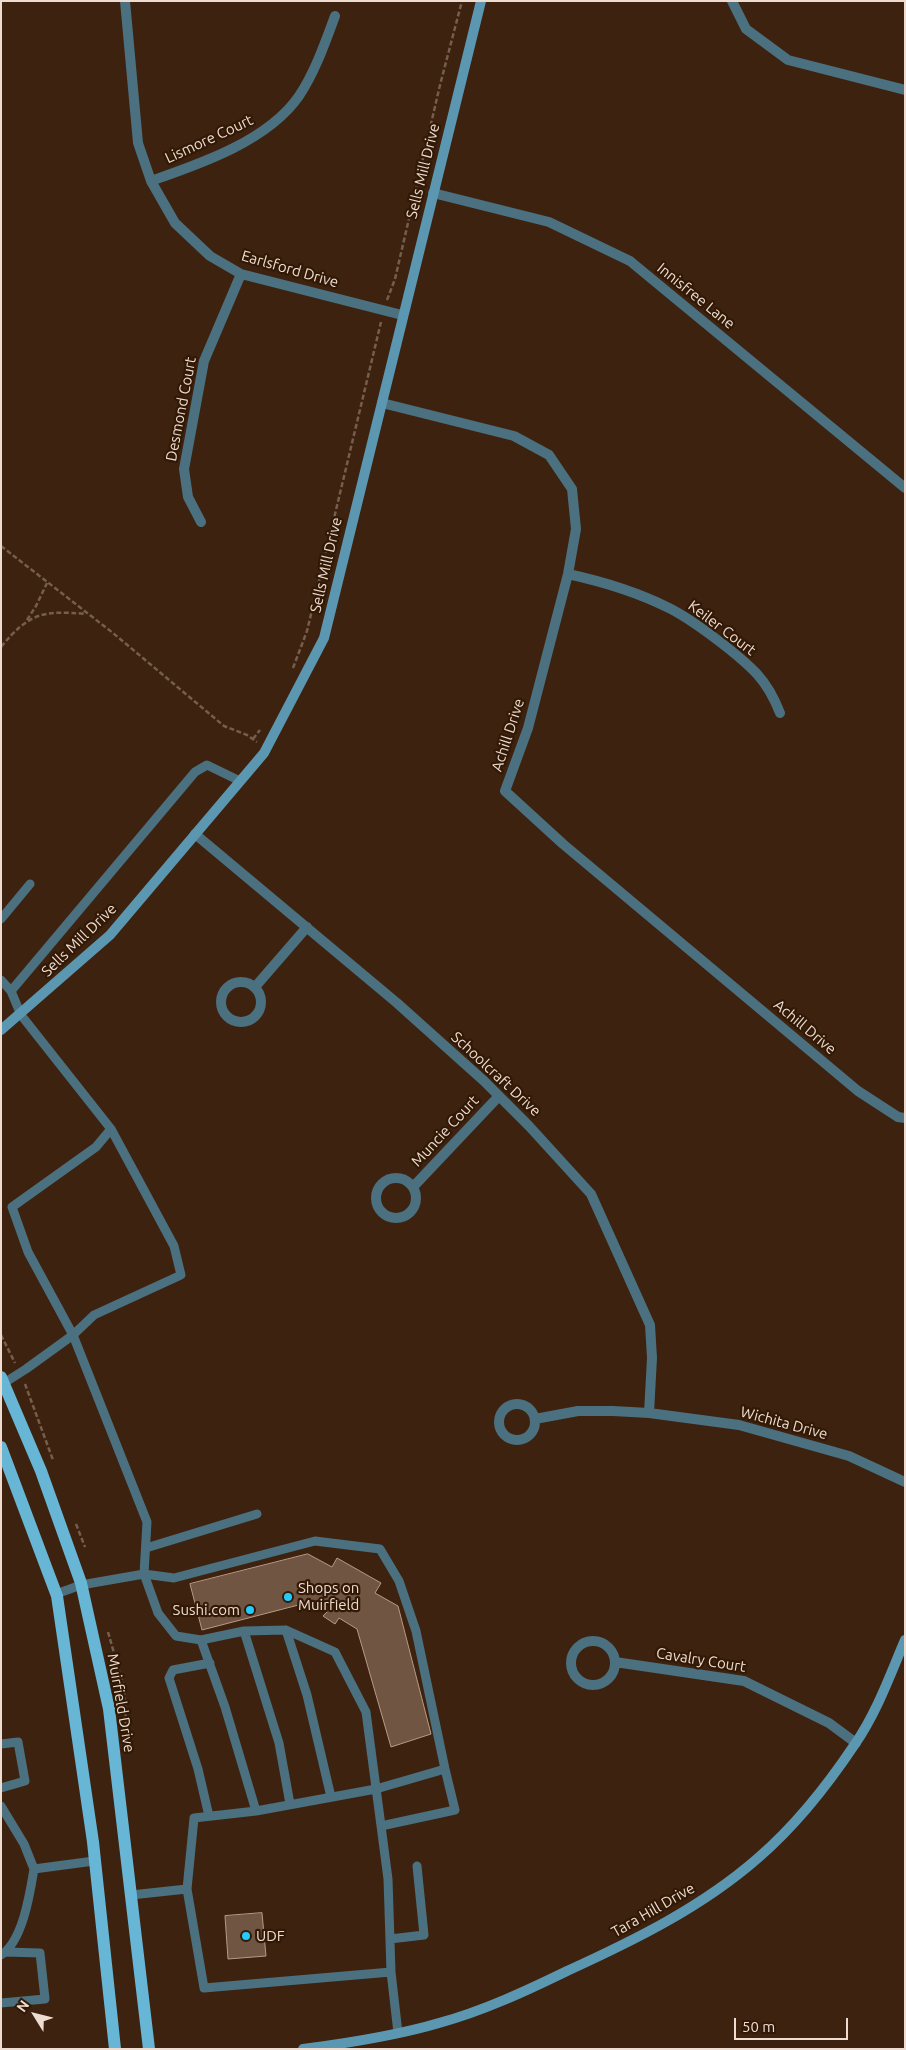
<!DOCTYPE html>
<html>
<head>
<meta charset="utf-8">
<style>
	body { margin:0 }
	#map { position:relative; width:906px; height:2050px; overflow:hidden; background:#3c220f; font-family:Ubuntu,sans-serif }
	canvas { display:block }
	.frame { position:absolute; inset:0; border:2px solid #eedcd1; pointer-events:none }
	.north { position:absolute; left:10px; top:1990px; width:50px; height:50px; -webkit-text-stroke:4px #311906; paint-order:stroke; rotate:306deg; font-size:14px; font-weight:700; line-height:20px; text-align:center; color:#eedcd1 }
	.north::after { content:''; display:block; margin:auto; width:18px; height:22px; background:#eedcd1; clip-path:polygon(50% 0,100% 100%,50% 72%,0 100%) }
	.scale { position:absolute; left:734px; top:2018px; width:114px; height:22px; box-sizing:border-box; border:2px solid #eedcd1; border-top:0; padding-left:6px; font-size:15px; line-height:18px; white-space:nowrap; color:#eedcd1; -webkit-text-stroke:4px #311906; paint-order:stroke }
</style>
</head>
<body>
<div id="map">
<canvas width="906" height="2050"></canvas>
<div class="frame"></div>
<div class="north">N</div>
<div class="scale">50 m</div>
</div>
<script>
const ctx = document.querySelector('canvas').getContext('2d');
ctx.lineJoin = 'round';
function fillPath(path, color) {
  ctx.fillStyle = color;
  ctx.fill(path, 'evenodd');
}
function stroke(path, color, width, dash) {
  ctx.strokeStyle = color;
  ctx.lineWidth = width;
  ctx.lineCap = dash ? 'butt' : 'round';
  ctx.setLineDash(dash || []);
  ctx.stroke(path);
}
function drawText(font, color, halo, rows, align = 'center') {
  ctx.font = font + ' Ubuntu,sans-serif';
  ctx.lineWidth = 4.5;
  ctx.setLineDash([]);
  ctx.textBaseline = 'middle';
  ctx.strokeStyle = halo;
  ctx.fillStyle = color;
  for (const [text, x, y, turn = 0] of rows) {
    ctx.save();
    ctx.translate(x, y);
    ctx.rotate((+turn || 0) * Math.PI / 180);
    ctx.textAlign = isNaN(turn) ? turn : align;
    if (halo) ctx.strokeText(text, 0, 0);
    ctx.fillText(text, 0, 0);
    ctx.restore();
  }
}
const building = new Path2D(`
	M308,1554l24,13 5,-9 44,25 -6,10 23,13 33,128 -40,13 -34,-118 -18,-11 -4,6 -12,-8 4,-4 -17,-10 -108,28 -12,-46z
	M262,1913l4,43 -38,3 -3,-43z`);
const path = new Path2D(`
	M387,300l8,-21 45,-194 22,-84
	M1,546l112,87 111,93 23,9 10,7
	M27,620l9,-14 11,-23
	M1,647c28,-34 42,-37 85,-33
	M293,668l14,-37 74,-309
	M253,739l7,-9
	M1,1335l14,28
	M25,1384l28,76
	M76,1524l9,23
	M108,1632l16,56 2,36`);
const lane = new Path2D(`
	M1,919l29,-35
	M1,980l10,11 10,24 90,114 -15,18 -84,60 16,45 45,83 -47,34 -22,14
	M11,991l184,-219 12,-7 33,16
	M146,1548l111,-34
	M56,1594l25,-9 63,-11 14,39 18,23 25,4 24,67 31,104 120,-22 69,-20 -29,-138 -17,-50 -19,-32 -65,-8 -141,37 -30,-4 3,-52 -74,-187 21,-20 87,-40 -7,-29 -63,-117
	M286,1630l21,65 24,102
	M244,1631l35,112 11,61
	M201,1640l43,-9 42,-1 49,22 31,60 22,167 3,93
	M1,1744l17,-2 7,39 -24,7
	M1,1806l23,38 10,25
	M209,1816l-11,-47 -29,-91 4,-8 37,-7
	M381,1826l74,-16 -10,-41
	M187,1889l17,99 187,-16 7,61
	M131,1895l56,-6 7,-71 62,-7
	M390,1939l34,-4 -7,-69
	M1,1955c22,-14 29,-62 33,-86l60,-8
	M1,2003l44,-4 -5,-46 -34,-1`);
const street = new Path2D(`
	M125,1l13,142 13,38 24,42 35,33 31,18 161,41
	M732,1l14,28 42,31 117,30
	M151,181c49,-17 117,-40 148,-85 16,-24 26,-53 36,-80
	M433,193l116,29 81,39 275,227
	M382,403l132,33 35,19 23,34 4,40 -8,45 -40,154 -23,63 58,53 295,247 40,26 7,1
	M201,522l-13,-25 -4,-28 20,-108 37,-87
	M568,574c32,7 71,19 101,34 24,12 69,46 88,66 10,11 18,26 23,39
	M195,834l202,169 87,78 45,45 62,68 59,131 2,33 -3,55
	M221 1002a20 20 0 1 1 40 0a20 20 0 1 1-40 0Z
	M255,987l52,-60
	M376 1198a20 20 0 1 1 40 0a20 20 0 1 1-40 0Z
	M413,1187l86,-91
	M499 1422a18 18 0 1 1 36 0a18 18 0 1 1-36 0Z
	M535,1419l43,-8h35l36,2 90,12 110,31 56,26
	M571 1663a22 22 0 1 1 44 0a22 22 0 1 1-44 0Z
	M615,1662l129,19 85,42 27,20`);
const secondary = new Path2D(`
	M1,1030l109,-95 154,-182 60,-115 157,-637
	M303,2049c46,-6 92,-13 136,-26 44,-12 87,-32 128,-52 68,-31 135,-64 191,-113 36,-31 71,-75 97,-114 22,-32 35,-69 50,-104`);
const primary = new Path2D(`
	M1,1377l40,94 40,112 28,126 40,340
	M1,1447l56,149 36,246 22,207`);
const markers = [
	[288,1597,5,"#24c9fe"],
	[250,1610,5,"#24c9fe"],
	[246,1936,5,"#24c9fe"]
];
const streetNames = [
	["Lismore Court",209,139,-25],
	["Sells Mill Drive",423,171,-76],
	["Earlsford Drive",290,269,16],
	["Innisfree Lane",696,296,39],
	["Desmond Court",181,409,-79],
	["Sells Mill Drive",326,565,-77],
	["Keiler Court",722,628,37],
	["Achill Drive",508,735,-72],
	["Sells Mill Drive",79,940,-44],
	["Achill Drive",805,1027,40],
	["Schoolcraft Drive",496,1074,43],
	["Muncie Court",445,1131,-47],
	["Wichita Drive",784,1423,15],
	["Cavalry Court",701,1660,9],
	["Muirfield Drive",121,1703,80],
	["Tara Hill Drive",653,1910,-30]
];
const poiNames = [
	["Shops on",298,1588],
	["Muirfield",298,1605],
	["Sushi.com",240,1610,"right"],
	["UDF",256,1936]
];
fillPath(building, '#715543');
stroke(building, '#ba9984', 1);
stroke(path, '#755e4e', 2.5, [5, 2.5]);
stroke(lane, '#4b707f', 9);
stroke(street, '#4b707f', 10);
stroke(secondary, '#5b97b0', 10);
stroke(primary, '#67b6d6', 12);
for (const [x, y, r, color] of markers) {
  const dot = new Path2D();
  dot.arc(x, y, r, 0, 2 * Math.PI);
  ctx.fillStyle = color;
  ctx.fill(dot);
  stroke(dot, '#311906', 2);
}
drawText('15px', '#eedcd1', '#311906', streetNames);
drawText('15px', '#eedcd1', '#311906', poiNames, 'left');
</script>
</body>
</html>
